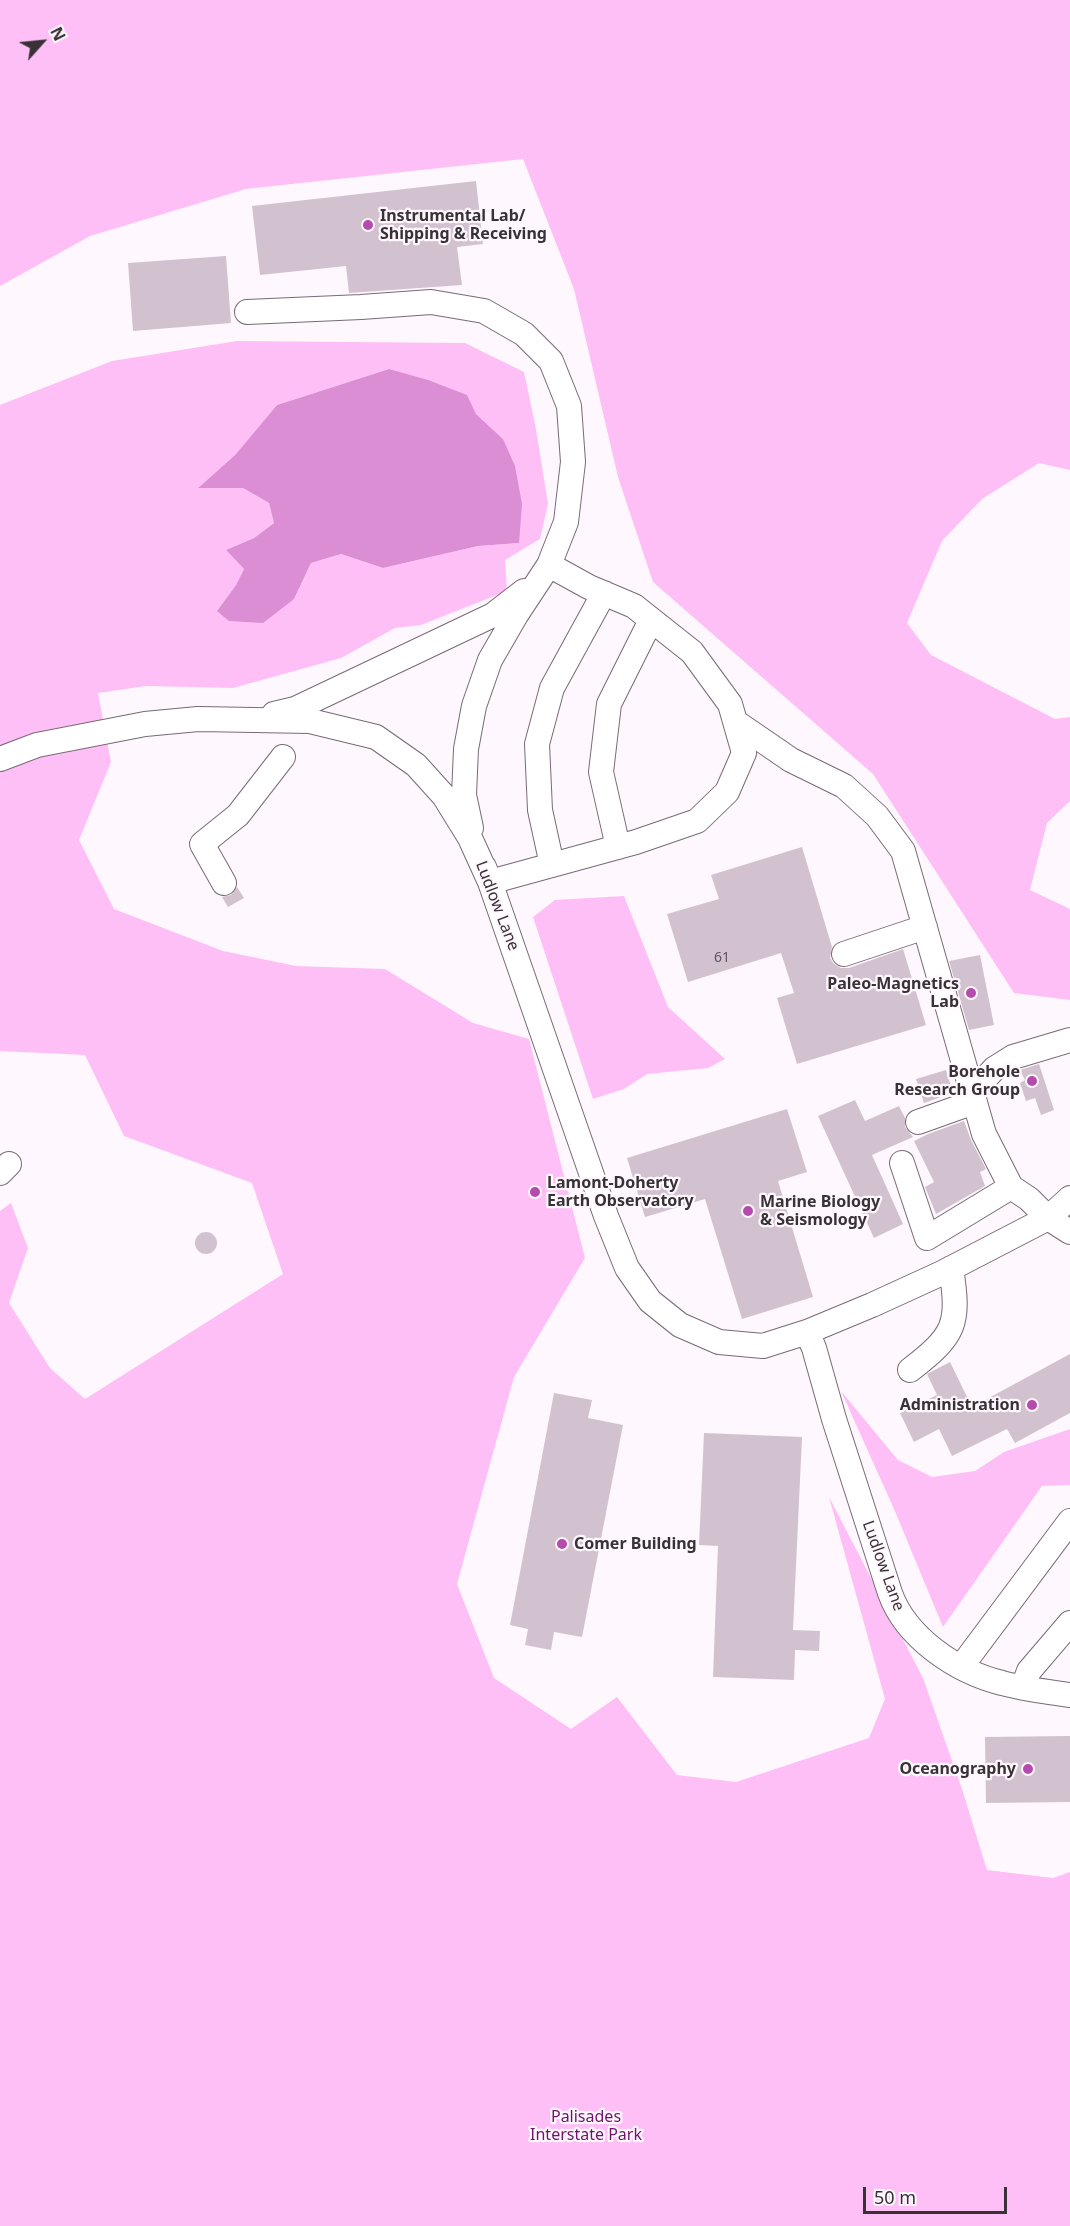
<!DOCTYPE html>
<html>
<head>
<meta charset="utf-8">
<style>
	body { margin:0 }
	#map { position:relative; width:1070px; height:2226px; overflow:hidden; background:#fef7fd; font-family:"Noto Sans",sans-serif }
	canvas { display:block }
	.north { position:absolute; left:12px; top:12px; width:60px; height:60px; -webkit-text-stroke:4px #fef7fd; paint-order:stroke; rotate:63deg; font-size:16px; font-weight:700; line-height:24px; text-align:center; color:#383237 }
	.north::after { content:''; display:block; margin:auto; width:21px; height:27px; background:#383237; clip-path:polygon(50% 0,100% 100%,50% 72%,0 100%) }
	.scale { position:absolute; left:863px; top:2187px; width:144px; height:27px; box-sizing:border-box; border:3px solid #383237; border-top:0; padding-left:8px; font-size:18px; line-height:21px; white-space:nowrap; color:#383237; -webkit-text-stroke:4px #fef7fd; paint-order:stroke }
</style>
</head>
<body>
<div id="map">
<canvas width="1070" height="2226"></canvas>
<div class="north">N</div>
<div class="scale">50 m</div>
</div>
<script>
const ctx = document.querySelector('canvas').getContext('2d');
ctx.lineJoin = 'round';
function fillPath(path, color) {
  ctx.fillStyle = color;
  ctx.fill(path, 'evenodd');
}
function stroke(path, color, width, dash) {
  ctx.strokeStyle = color;
  ctx.lineWidth = width;
  ctx.lineCap = dash ? 'butt' : 'round';
  ctx.setLineDash(dash || []);
  ctx.stroke(path);
}
function drawText(font, color, halo, rows, align = 'center') {
  ctx.font = font + ' "Noto Sans",sans-serif';
  ctx.lineWidth = 4.5;
  ctx.setLineDash([]);
  ctx.textBaseline = 'middle';
  ctx.strokeStyle = halo;
  ctx.fillStyle = color;
  for (const [text, x, y, turn = 0] of rows) {
    ctx.save();
    ctx.translate(x, y);
    ctx.rotate((+turn || 0) * Math.PI / 180);
    ctx.textAlign = isNaN(turn) ? turn : align;
    if (halo) ctx.strokeText(text, 0, 0);
    ctx.fillText(text, 0, 0);
    ctx.restore();
  }
}
const green = new Path2D(`
	M0,0h1070v470l-31,-7 -57,36 -40,42 -35,82 24,32 124,64 15,-2v84l-23,22 -17,67 40,19v91l-56,-7 -141,-219 -220,-192 -35,-105 -44,-188 -51,-130 -277,30 -156,47 -90,50z
	M237,341l228,2 59,29 12,57 12,75 -8,35 -35,21 2,31 -86,34 -26,3 -54,30 -108,30 -87,-2 -48,7 13,69 -32,78 35,69 109,42 73,15 89,3 88,54 56,16 56,219 -71,119 -57,207 37,94 77,51 46,-32 60,78 59,7 133,-44 16,-39 -56,-202 94,181 39,111 25,81 66,8 17,-6v354h-1070v-1015l11,-8 17,45 -19,55 41,65 35,31 198,-125 -31,-91 -128,-47 -39,-81 -85,-4v-646l112,-44zM389,369l77,26 10,19 27,25 16,104 -41,3 -95,22 -42,-14 -30,9 -17,36 -77,12 19,-26 8,-16 -18,-19 28,-12 20,-15 -5,-20 -26,-15 -44,-1 36,-32 42,-50z
	M624,896l44,111 57,52 -17,9 -61,6 -23,15 -31,10 -60,-182 22,-17z
	M841,1391l57,69 34,17 43,-6 29,-19 66,-23v56l-28,1 -99,141 -49,-118z`);
const water = new Path2D(`
	M389,369l39,11 39,15 9,19 27,25 12,27 7,38 -3,39 -41,3 -95,22 -42,-14 -30,9 -17,36 -31,24 -34,-2 -12,-10 19,-26 8,-16 -18,-19 28,-12 20,-15 -5,-20 -26,-15h-45l37,-33 42,-50z`);
const building = new Path2D(`
	M476,181l7,63 -26,3 5,38 -113,8 -3,-27 -86,9 -8,-69z
	M226,256l5,67 -98,8 -5,-68z
	M802,847l30,100 -2,11 4,6 7,4h8l54,-19 23,76 -129,39 -20,-66 17,-5 -13,-40 -93,29 -21,-68 52,-15 -8,-24z
	M237,887l7,11 -16,9 -6,-10 9,-2z
	M980,955l14,70 -25,5 -20,-69z
	M1039,1064l15,46 -13,5 -6,-17 -9,3 -6,-18 5,-3 -5,-10z
	M946,1070l7,23 -29,10 -8,-24z
	M855,1100l10,21 34,-15 6,12v9l8,10 -41,18 31,69 -29,14 -56,-122z
	M787,1109l20,63 -29,9 35,116 -71,22 -37,-120 -60,18 -18,-59z
	M964,1121l7,19 15,29 -6,3 5,14 -49,28 -11,-27 9,-5 -20,-41 14,-7z
	M195 1243a11 11 0 1 1 22 0a11 11 0 1 1-22 0Z
	M1070,1354v59l-55,30 -8,-14 -55,27 -13,-27 -25,13 -14,-29 37,-18 -10,-21 23,-12 22,45z
	M554,1393l38,7 -4,18 35,7 -41,212 -28,-5 -3,18 -26,-5 3,-16 -18,-4z
	M704,1433l98,4 -9,193 27,1 -1,20 -24,-1 -1,30 -81,-3 5,-131 -19,-1z
	M1070,1736v66l-84,1 -1,-66z`);
const minor = new Path2D(`
	M247,312l114,-5 70,-5 53,9 40,23 27,27 18,45 4,56 -7,60 -17,43 -33,50 -26,45 -16,46 -8,43 -2,46 7,33
	M274,714l21,-5 198,-94 31,-24
	M0,759l37,-14 108,-21 53,-5 112,2 66,16 40,28 28,31 26,42 20,44 116,334 21,52 23,33 30,24 39,17 44,4 44,-14 65,-27 70,-32 106,-55 -19,-19 -18,-12 -27,-53 -81,-283 -26,-35 -33,-30 -53,-26 -54,-37
	M618,847l-17,-75 8,-68 42,-84
	M552,865l-12,-55 -3,-66 15,-56 52,-95
	M484,867l6,15 146,-40 61,-21 30,-29 17,-39 -14,-49 -38,-52 -58,-46 -45,-19 -40,-22
	M224,883l-22,-39 36,-29 45,-58
	M844,954l81,-27
	M971,1094l23,-25 19,-12 57,-17
	M918,1122l56,-20
	M902,1163l25,75 84,-51
	M0,1173l9,-9
	M1070,1198l-22,20 22,14
	M807,1332l7,16 20,71 56,174c16,45 67,79 112,90 22,6 45,9 68,12
	M910,1370c45,-35 50,-45 41,-102
	M961,1667l109,-146
	M1023,1687l6,-16 41,-48`);
const markers = [
	[368,225,6,"#b44bad"],
	[971,993,6,"#b44bad"],
	[1032,1081,6,"#b44bad"],
	[535,1192,6,"#b44bad"],
	[748,1211,6,"#b44bad"],
	[1032,1405,6,"#b44bad"],
	[562,1544,6,"#b44bad"],
	[1028,1769,6,"#b44bad"]
];
const numberNames = [
	["61",722,958]
];
const poiNames = [
	["Instrumental Lab/",380,216],
	["Shipping & Receiving",380,234],
	["Paleo-Magnetics",959,984,"right"],
	["Lab",959,1002,"right"],
	["Borehole",1020,1072,"right"],
	["Research Group",1020,1090,"right"],
	["Lamont-Doherty",547,1183],
	["Earth Observatory",547,1201],
	["Marine Biology",760,1202],
	["& Seismology",760,1220],
	["Administration",1020,1405,"right"],
	["Comer Building",574,1544],
	["Oceanography",1016,1769,"right"]
];
const streetNames = [
	["Ludlow Lane",497,906,69],
	["Ludlow Lane",883,1566,70]
];
const parkNames = [
	["Palisades",586,2117],
	["Interstate Park",586,2135]
];
fillPath(green, '#febff7');
fillPath(water, '#db8ed4');
fillPath(building, '#d2c2cf');
stroke(minor, '#786a76', 26);
stroke(minor, '#fff', 24);
for (const [x, y, r, color] of markers) {
  const dot = new Path2D();
  dot.arc(x, y, r, 0, 2 * Math.PI);
  ctx.fillStyle = color;
  ctx.fill(dot);
  stroke(dot, '#fef7fd', 2);
}
drawText('14px', '#5e565d', null, numberNames);
drawText('bold 16px', '#383237', '#fef7fd', poiNames, 'left');
drawText('16px', '#383237', '#fef7fd', streetNames);
drawText('16px', '#70136b', '#fef7fd', parkNames);
</script>
</body>
</html>
